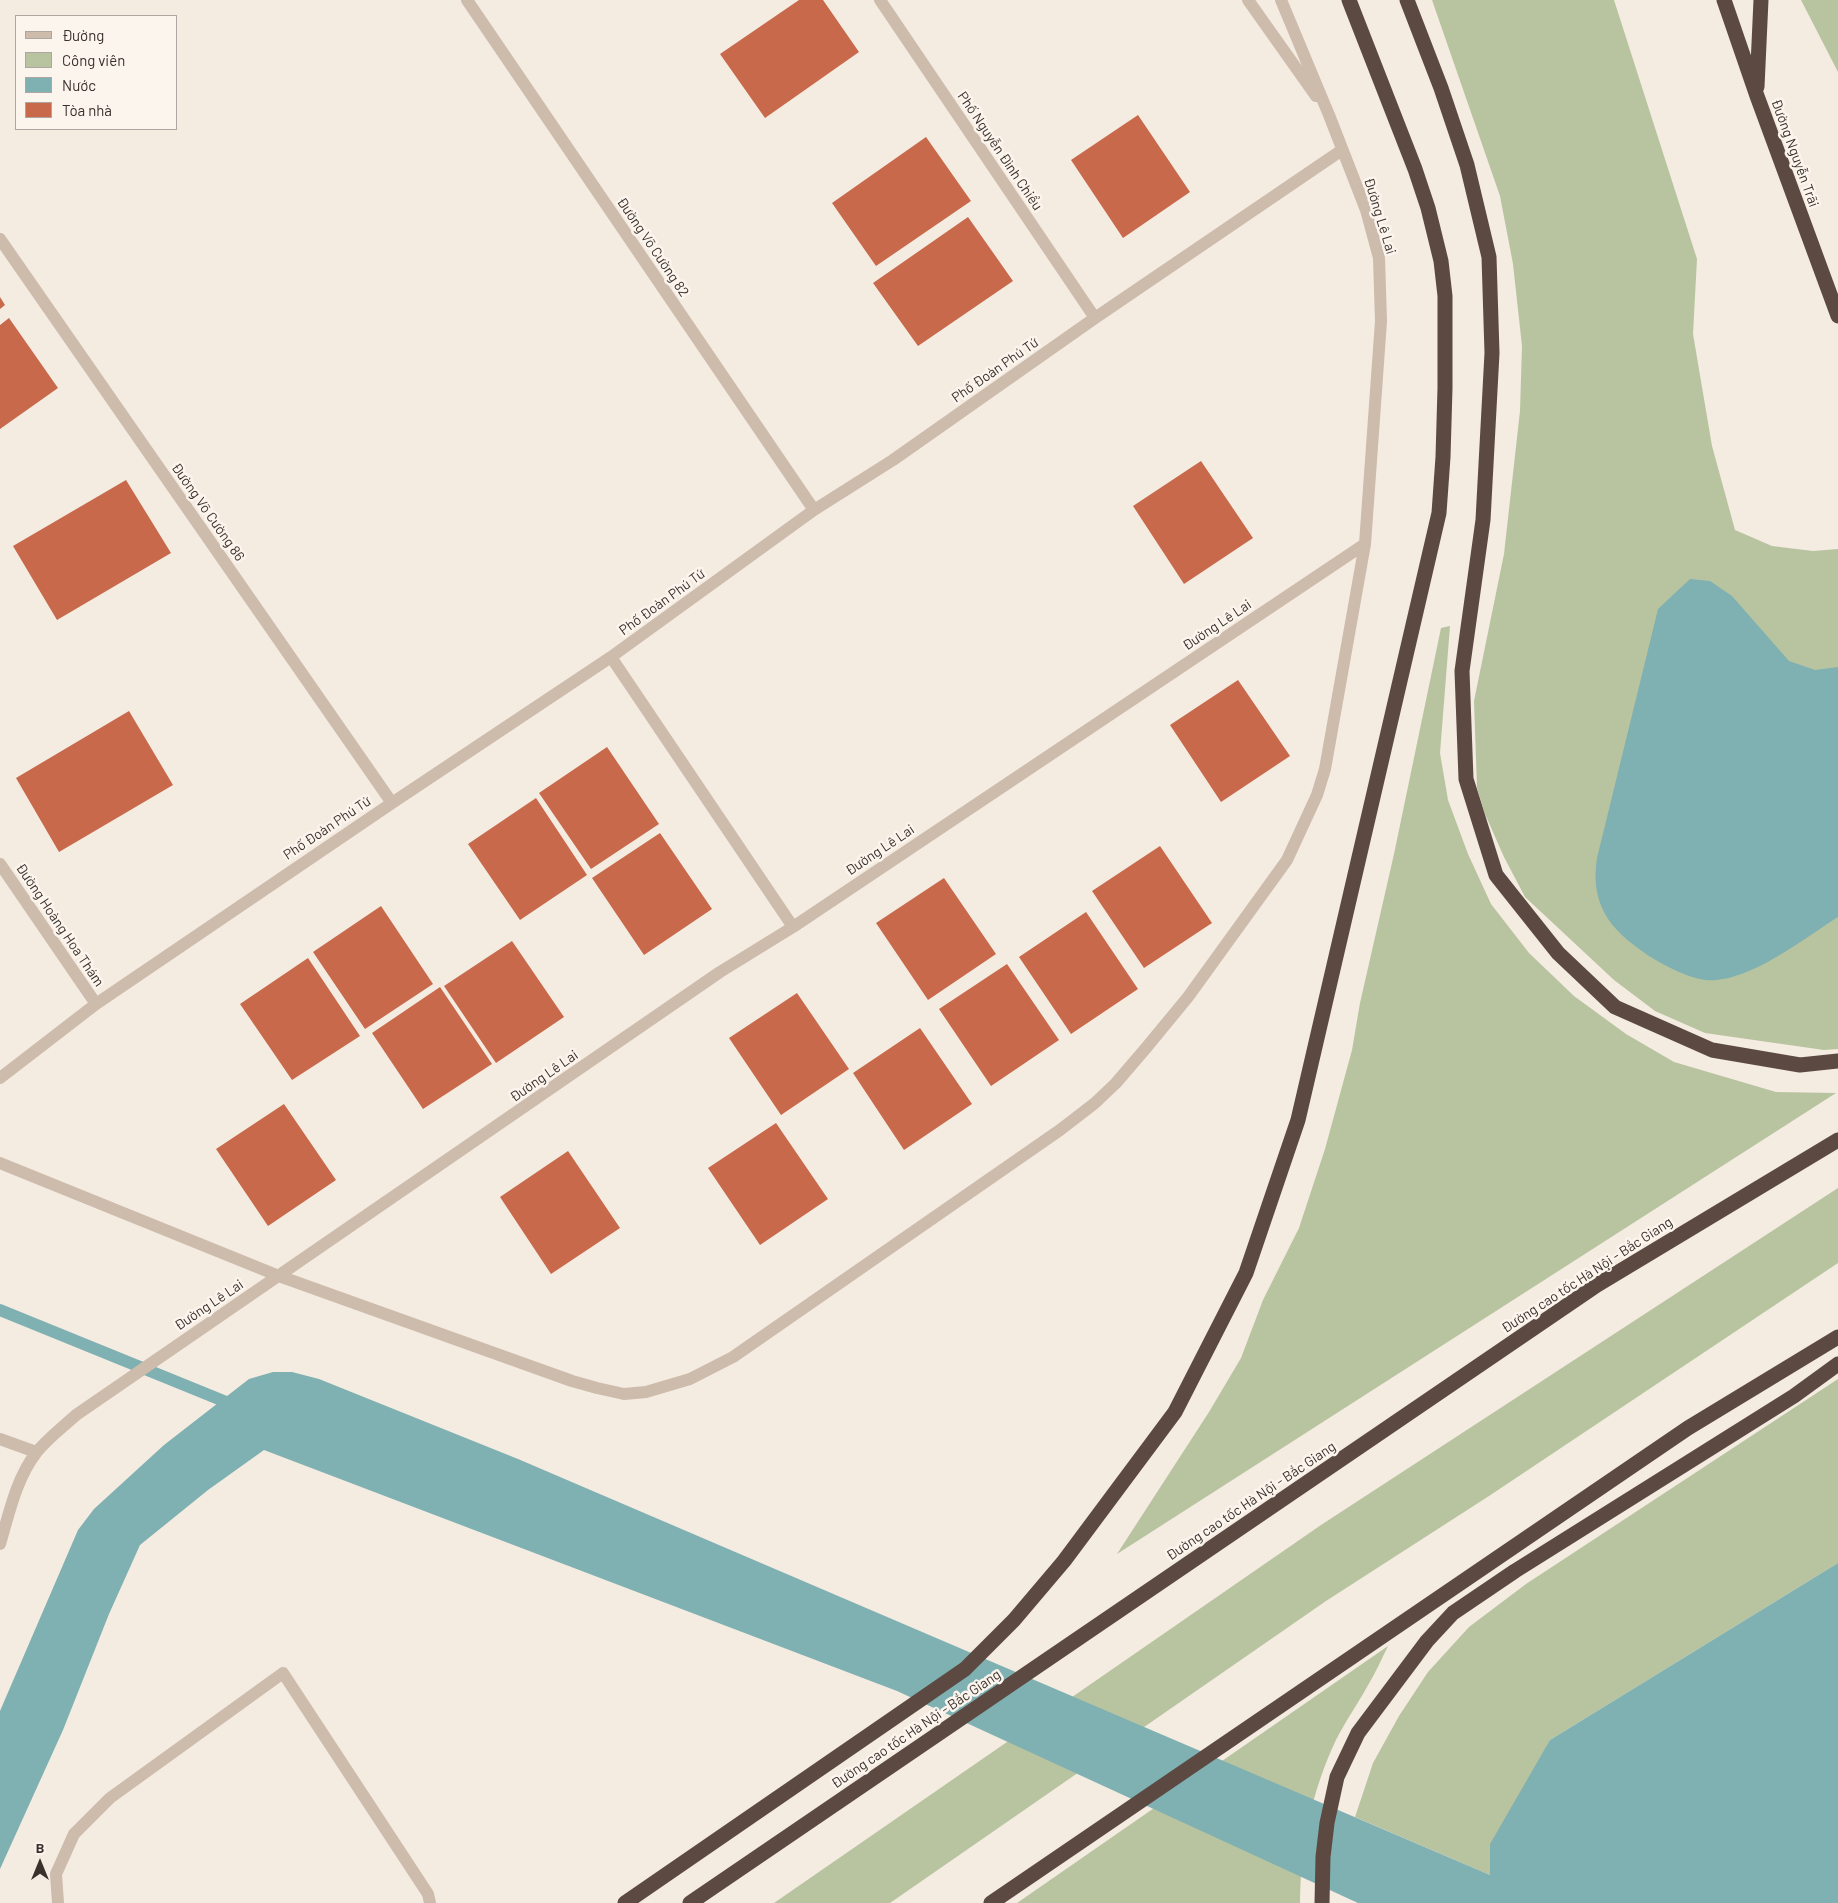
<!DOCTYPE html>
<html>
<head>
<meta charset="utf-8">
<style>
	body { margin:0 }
	#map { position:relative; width:1838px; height:1903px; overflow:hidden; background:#f4ebe1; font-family:Barlow,sans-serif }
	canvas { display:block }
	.legend { position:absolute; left:15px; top:15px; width:162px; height:115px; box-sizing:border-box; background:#fbf5ee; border:1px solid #aea6a0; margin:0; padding:6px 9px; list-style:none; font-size:15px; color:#3b302b }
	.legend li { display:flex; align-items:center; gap:10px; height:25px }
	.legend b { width:25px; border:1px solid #aea6a0 }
	.north { position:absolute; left:15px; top:1838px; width:50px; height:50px; -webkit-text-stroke:4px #fbf5ee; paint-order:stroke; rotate:0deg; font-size:14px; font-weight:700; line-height:20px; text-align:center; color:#3b302b }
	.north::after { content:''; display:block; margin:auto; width:18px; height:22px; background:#3b302b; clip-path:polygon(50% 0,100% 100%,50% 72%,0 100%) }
</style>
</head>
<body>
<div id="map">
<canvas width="1838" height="1903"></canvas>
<ul class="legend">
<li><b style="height:6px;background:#cdbbac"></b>Đường</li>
<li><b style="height:14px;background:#b8c4a0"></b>Công viên</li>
<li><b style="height:14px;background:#7fb0b2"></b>Nước</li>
<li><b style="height:14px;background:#c8694b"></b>Tòa nhà</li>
</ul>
<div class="north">B</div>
</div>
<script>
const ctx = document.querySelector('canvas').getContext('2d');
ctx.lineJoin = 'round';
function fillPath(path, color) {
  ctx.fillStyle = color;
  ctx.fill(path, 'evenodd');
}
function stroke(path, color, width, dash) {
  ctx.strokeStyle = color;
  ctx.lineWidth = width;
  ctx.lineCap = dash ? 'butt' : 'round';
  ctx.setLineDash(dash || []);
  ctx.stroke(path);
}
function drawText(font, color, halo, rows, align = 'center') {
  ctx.font = font + ' Barlow,sans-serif';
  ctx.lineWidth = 5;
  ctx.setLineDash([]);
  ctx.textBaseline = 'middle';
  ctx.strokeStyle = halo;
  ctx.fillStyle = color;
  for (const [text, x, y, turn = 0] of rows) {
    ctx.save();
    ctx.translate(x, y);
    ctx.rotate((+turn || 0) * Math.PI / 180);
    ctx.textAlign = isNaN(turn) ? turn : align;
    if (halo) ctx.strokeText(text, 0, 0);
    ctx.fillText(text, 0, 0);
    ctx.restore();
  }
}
const green = new Path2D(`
	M1432,0h182l83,259 -4,75 19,112 23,84 37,16 41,5 25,-2v500l-14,1 -119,-17 -50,-22 -41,-31 -89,-83 -21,-40 -19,-43 -8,-26 -3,-87 30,-147 16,-143 2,-65 -9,-82 -13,-68z
	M1801,0h37v72z
	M1450,626l-10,127 8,47 20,54 23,50 38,49 45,43 52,38 48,28 102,30 60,1 -719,461 92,-142 32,-54 22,-58 36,-72 26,-79 27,-99 8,-47 34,-149 47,-226z
	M1838,1188v75l-349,233 -163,105 -436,302h-116l547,-378z
	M1838,1379v184l-288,177 -60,135 -135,-58 18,-54 26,-47 29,-44 41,-45 57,-43z
	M1388,1646c-7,14 -13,28 -21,41 -10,18 -22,35 -31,53 -24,50 -36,107 -36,163h-283z`);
const water = new Path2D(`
	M1690,579l20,2 22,15 57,65 26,9 23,-3v250c-31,20 -69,49 -103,59 -8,3 -22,5 -30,4 -32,-5 -85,-38 -100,-66 -10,-19 -11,-36 -8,-56l61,-249z
	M273,1372h19l27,7 199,80 972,416v-31l60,-104 288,-177v340h-480l-461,-212 -633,-241 -56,40 -68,55 -31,69 -46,116 -63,139v-158l78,-181 16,-21 70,-64 85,-66z`);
const stream = new Path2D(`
	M0,1310l236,96`);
const building = new Path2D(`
	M799,0h24l36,52 -94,66 -45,-64z
	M1138,115l52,77 -67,46 -52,-78z
	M926,137l45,64 -95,65 -44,-63z
	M968,217l45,64 -95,65 -45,-63z
	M0,297l5,8 -5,4z
	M9,318l49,70 -58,41v-104z
	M1201,461l52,77 -69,46 -51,-78z
	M126,480l45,73 -114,67 -44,-74z
	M1238,680l52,76 -69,46 -51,-77z
	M129,711l44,74 -114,67 -43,-74z
	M607,747l52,77 -68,45 -52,-76z
	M536,798l51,77 -67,45 -52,-76z
	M660,833l52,76 -68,46 -52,-77z
	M1160,846l52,77 -68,45 -52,-77z
	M944,878l52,76 -68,46 -52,-77z
	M381,906l52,78 -68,45 -52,-77z
	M1086,912l52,77 -67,45 -52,-77z
	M512,941l52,76 -68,46 -52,-77z
	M308,958l52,78 -68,44 -52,-76z
	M1007,964l52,76 -68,46 -52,-77z
	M440,987l52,77 -69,45 -51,-76z
	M797,993l52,76 -68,46 -52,-77z
	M920,1028l52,76 -68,46 -51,-77z
	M284,1104l52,76 -68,46 -52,-77z
	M776,1123l52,76 -68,46 -52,-77z
	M568,1151l52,77 -69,46 -51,-77z`);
const minor = new Path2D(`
	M467,0l347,510
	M880,0l215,318
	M1248,0l68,96
	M0,239l392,564
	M611,657l182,270
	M0,864l96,140
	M0,1078l96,-74 296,-201 219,-146 203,-147 79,-50 202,-142 247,-168
	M0,1163l279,113 293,105 25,7 27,6 22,-2 44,-13 43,-22 327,-227 35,-27 21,-20 30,-35 42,-51 99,-137 30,-65 8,-26 40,-225
	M0,1439l36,13
	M0,1544c9,-30 16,-65 36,-91 11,-14 27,-26 40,-38l644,-443 73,-45 572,-383 16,-223 -2,-63 -13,-48 -37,-95 -48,-115
	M58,1903l-2,-29 18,-40 36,-36 173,-125 145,221 2,9`);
const highway = new Path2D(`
	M1407,0l34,88 26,77 22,92 3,96 -9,167 -21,151 4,108 30,96 62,78 57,54 97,43 88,15 38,-4
	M1724,0l33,96 81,220
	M1757,87l4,-87
	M625,1903l340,-234 49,-49 50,-59 111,-149 71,-139 52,-153 141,-607 4,-56 2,-69v-92l-4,-35 -13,-53 -13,-39 -66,-169
	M690,1903l907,-618 241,-145
	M991,1903l697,-475 150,-91
	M1322,1903l1,-46 4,-34 10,-46 21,-44 69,-92 26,-28 62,-42 279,-175 44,-32`);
const streetNames = [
	["Phố Nguyễn Đình Chiểu",1000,151,56],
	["Đường Nguyễn Trãi",1795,153,70],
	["Đường Lê Lai",1380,216,73],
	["Đường Võ Cường 82",653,247,56],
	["Phố Đoàn Phú Tứ",995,370,-35],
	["Đường Võ Cường 86",208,512,55],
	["Phố Đoàn Phú Tứ",662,602,-36],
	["Đường Lê Lai",1217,625,-34],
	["Phố Đoàn Phú Tứ",327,828,-34],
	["Đường Lê Lai",880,850,-34],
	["Đường Hoàng Hoa Thám",60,925,56],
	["Đường Lê Lai",544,1076,-35],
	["Đường cao tốc Hà Nội - Bắc Giang",1587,1275,-33],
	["Đường Lê Lai",209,1305,-34],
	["Đường cao tốc Hà Nội - Bắc Giang",1251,1501,-34],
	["Đường cao tốc Hà Nội - Bắc Giang",916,1729,-34]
];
fillPath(green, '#b8c4a0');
fillPath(water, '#7fb0b2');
stroke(stream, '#7fb0b2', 12);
fillPath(building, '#c8694b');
stroke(minor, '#cdbbac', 12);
stroke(highway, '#5c4a42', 15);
drawText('14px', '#3b302b', '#fbf5ee', streetNames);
</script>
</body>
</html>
